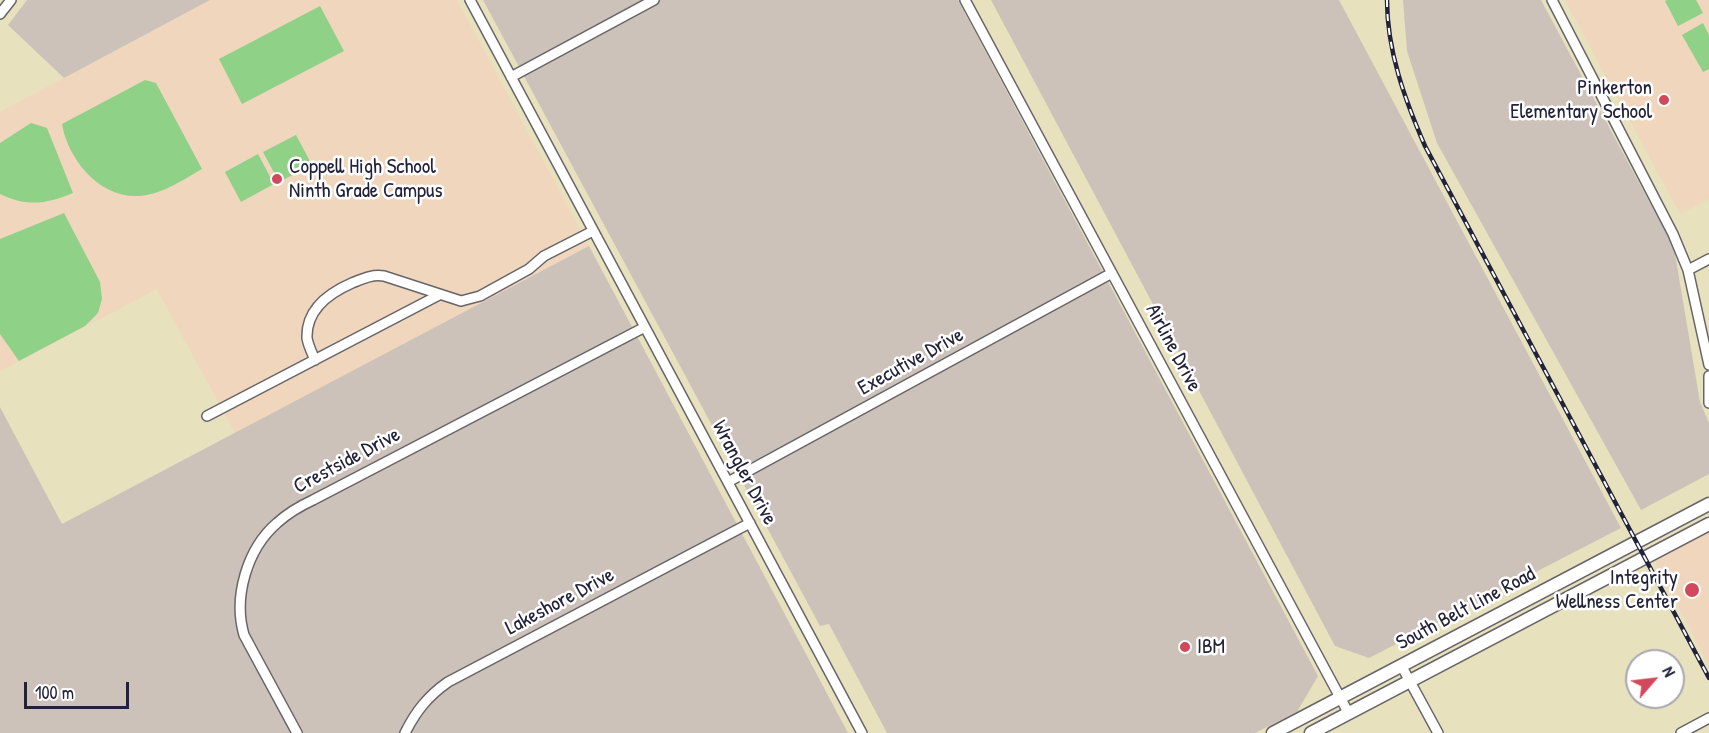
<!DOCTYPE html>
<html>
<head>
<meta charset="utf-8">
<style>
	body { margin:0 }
	#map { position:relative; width:1709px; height:733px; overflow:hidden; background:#e7e1be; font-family:"Patrick Hand",sans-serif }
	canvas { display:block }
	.north { position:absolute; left:1625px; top:649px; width:60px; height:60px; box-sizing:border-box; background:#fff; border:2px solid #a7a7b1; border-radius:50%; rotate:62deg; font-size:16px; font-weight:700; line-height:24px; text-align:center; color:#22223b }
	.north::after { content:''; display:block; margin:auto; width:21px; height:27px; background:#d1495b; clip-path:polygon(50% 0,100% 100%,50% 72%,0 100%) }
	.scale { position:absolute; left:24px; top:682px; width:105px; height:27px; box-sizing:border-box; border:3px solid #22223b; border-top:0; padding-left:8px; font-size:18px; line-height:21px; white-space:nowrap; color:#22223b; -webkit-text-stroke:4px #fff; paint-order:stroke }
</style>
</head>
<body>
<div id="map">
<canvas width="1709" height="733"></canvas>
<div class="north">N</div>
<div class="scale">100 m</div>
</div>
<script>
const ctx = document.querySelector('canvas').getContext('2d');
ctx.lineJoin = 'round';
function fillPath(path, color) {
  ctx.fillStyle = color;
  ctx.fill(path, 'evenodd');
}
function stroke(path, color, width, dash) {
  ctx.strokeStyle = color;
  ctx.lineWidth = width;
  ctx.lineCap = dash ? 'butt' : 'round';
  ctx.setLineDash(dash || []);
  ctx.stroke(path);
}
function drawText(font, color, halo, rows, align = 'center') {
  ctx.font = font + ' "Patrick Hand",sans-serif';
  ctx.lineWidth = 5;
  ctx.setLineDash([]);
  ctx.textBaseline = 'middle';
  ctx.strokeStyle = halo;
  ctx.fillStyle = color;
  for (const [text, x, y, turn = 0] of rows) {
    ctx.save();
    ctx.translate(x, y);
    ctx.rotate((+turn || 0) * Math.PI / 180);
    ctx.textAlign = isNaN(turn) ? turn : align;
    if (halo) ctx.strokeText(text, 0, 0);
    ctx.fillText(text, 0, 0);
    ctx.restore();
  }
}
const built = new Path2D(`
	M210,0h247l132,246 -354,187 -78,-144 -157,82v-259z
	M1565,0h144v199l-29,15z
	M1709,531v134l-55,-105z`);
const industrial = new Path2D(`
	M27,0h183l-146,78 -56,-53z
	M483,0h475l360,676 -21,36 -42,21h-368l-58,-109 -9,2z
	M991,0h348l282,528 -252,130 -34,-12z
	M1403,0h138l133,248 26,154 9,21v51l-68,36 -204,-367 -30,-92z
	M589,246l259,487h-848v-326l62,117z`);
const green = new Path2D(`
	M1667,0h29l7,13 -25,13 -13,-25z
	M320,6l24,45 -102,53 -23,-45z
	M1703,23l6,12v34l-6,3 -21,-37z
	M145,80l11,3 46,86c-19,11 -41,26 -64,27 -39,2 -70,-37 -76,-72z
	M31,123l16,5 26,65c-26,11 -47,14 -73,1v-51z
	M296,135l16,30 -33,17 -16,-30z
	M258,154l16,30 -33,18 -16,-30z
	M64,213l36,69 2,17 -4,14 -13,13 -66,35 -19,-27v-95z`);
const minor = new Path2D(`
	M470,0l392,733
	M965,0l384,714
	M1552,0l121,234 15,36 21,95
	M0,14l11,-14
	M511,77l143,-77
	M1688,270l21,-11
	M315,360c-3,-7 -7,-15 -8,-22 -1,-28 22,-45 45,-55 10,-4 20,-9 32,-7l77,25 19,-5 49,-27 15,-13 49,-25
	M1709,376v27
	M207,416l232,-121
	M728,482l384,-209
	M1401,665l37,68
	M297,733l-53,-98c-11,-38 3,-86 33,-112 11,-10 23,-17 36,-23l332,-173
	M405,733c11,-22 23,-37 43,-51l302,-159
	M1681,733l28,-15`);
const major = new Path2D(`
	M1273,733l436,-229
	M1311,733l398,-209`);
const rail = new Path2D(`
	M1387,0c0,51 18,100 38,146l284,532`);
const markers = [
	[1664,100,6,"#d1495b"],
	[277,179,6,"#d1495b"],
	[1692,590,8,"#d1495b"],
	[1185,647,6,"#d1495b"]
];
const poiNames = [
	["Pinkerton",1652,88],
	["Elementary School",1652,112],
	["Coppell High School",289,167,"left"],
	["Ninth Grade Campus",289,191,"left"],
	["Integrity",1678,578],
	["Wellness Center",1678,602],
	["IBM",1197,647,"left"]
];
const streetNames = [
	["Airline Drive",1173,348,62],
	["Executive Drive",911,362,-29],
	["Crestside Drive",347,461,-28],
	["Wrangler Drive",744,473,62],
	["Lakeshore Drive",560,602,-28],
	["South Belt Line Road",1466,609,-28]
];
fillPath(built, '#efd6bc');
fillPath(industrial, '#cdc2b9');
fillPath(green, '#90d188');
stroke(minor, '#676569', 12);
stroke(major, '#676569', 15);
stroke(minor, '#fff', 9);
stroke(major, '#fff', 12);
stroke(rail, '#22223b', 4.5);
stroke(rail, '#fff', 2, [7]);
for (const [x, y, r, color] of markers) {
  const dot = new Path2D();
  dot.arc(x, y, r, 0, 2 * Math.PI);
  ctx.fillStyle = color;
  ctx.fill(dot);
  stroke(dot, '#fff', 2);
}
drawText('21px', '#22223b', '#fff', poiNames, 'right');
drawText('21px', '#22223b', '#fff', streetNames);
</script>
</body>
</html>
